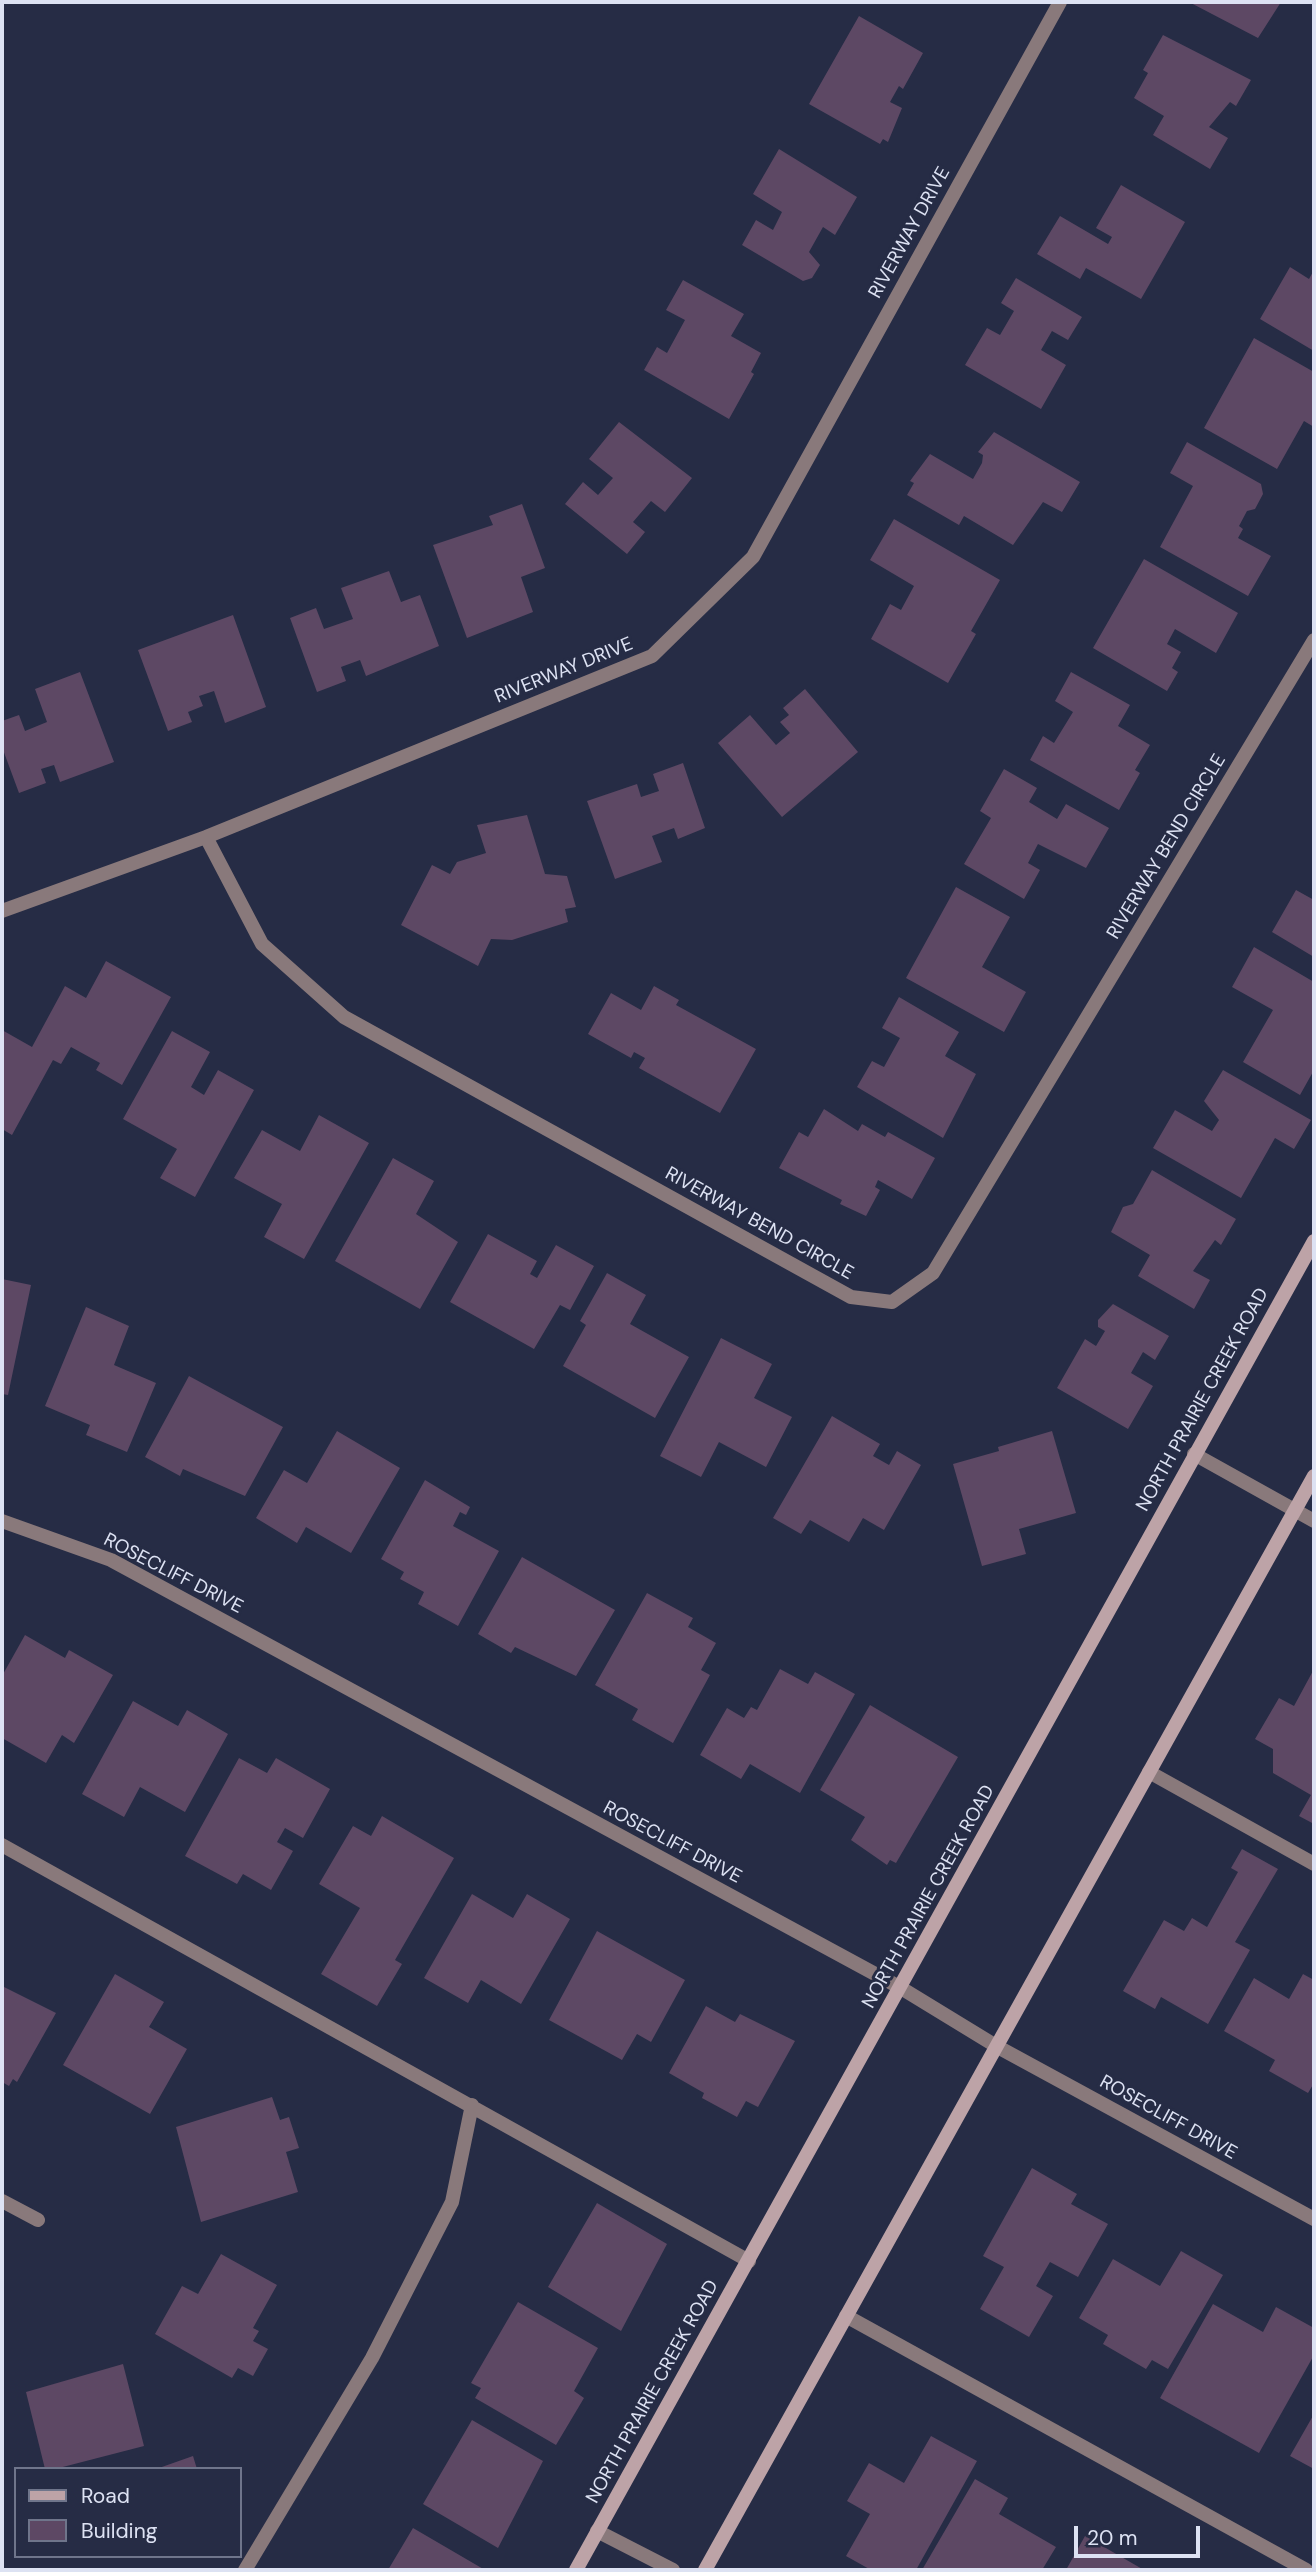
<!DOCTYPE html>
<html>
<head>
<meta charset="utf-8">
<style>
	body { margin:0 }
	#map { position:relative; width:1316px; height:2572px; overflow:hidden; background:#262c45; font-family:"DM Sans",sans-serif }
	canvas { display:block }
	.frame { position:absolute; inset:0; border:4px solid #dde2f3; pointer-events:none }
	.legend { position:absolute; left:14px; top:2467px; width:228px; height:91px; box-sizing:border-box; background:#262c45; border:2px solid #6f758b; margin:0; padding:9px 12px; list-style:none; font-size:21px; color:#dde2f3 }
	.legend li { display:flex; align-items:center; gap:14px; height:35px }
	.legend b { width:35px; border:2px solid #6f758b }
	.scale { position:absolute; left:1074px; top:2526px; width:126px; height:32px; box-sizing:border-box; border:4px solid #dde2f3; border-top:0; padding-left:9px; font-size:21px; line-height:24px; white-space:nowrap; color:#dde2f3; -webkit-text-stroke:5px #262c45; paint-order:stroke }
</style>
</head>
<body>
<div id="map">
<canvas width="1316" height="2572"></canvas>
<div class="frame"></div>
<ul class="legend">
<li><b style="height:9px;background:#bda3a7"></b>Road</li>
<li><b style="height:19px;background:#5d4864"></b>Building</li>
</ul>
<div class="scale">20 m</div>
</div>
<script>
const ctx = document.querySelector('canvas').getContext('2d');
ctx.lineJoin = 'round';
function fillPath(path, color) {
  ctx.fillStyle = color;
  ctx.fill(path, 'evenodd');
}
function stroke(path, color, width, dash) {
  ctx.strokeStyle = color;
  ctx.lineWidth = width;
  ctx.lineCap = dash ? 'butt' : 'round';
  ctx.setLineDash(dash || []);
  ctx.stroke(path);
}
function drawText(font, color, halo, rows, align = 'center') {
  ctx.font = font + ' "DM Sans",sans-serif';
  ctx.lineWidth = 6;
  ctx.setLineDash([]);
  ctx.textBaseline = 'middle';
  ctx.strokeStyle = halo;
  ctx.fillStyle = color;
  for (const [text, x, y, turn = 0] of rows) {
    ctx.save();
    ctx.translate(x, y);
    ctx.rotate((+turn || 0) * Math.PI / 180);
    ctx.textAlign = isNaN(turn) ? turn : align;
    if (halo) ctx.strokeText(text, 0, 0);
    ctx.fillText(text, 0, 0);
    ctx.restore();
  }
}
const building = new Path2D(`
	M1189,2h92l-23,36z
	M859,16l64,37 -20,36 -4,-3 -9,16 12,6 -14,34 -5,-3 -3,5 -71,-40z
	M1163,35l88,45 -15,26 -6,-4 -21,25 19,11 -18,31 -57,-34 11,-19 -30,-18 14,-25 -5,-3z
	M779,149l78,48 -22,38 -12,-8 -14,25 11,13 -8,13 -9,3 -61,-36 14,-25 17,10 9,-18 -29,-18z
	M1121,185l64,37 -44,77 -55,-31 -6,11 -43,-25 23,-38 48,28 4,-7 -16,-9z
	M1290,267l19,12 5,-9v81l-54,-32z
	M1016,278l66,39 -14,23 -16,-9 -11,19 25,15 -25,44 -76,-44 22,-37 13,7 14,-24 -13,-8z
	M683,280l61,34 -13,22 30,17 -10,19 3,2 -25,45 -85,-49 13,-23 10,6 18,-33 -19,-10z
	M1254,338l60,34v55l-10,-6 -27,48 -73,-41z
	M619,422l73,56 -27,34 -14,-11 -18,21 12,10 -18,22 -62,-50 18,-22 15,13 15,-17 -24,-19z
	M994,432l86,50 -18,30 -19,-10 -30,43 -49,-29 -5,9 -52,-30 7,-12 -4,-2 20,-27 43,25 9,-16 1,-8 -5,-3z
	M1187,442l74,42 2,10 -8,15 -8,2 -8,15 4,3 -5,9 33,18 -23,40 -88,-49 33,-61 -23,-13z
	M522,504l23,64 -24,9 12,35 -66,26 -34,-93 60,-20 -4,-9z
	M894,519l106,61 -29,51 5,3 -28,49 -77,-44 19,-35 11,6 13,-24 -44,-26z
	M1144,559l94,54 -22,40 -41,-24 -8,15 14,8 -9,16 6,4 -11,19 -74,-43z
	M389,571l12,31 19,-7 19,51 -73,30 -6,-16 -19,7 5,14 -29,11 -27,-74 26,-10 8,21 29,-10 -12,-31z
	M233,615l33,92 -41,16 -11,-32 -15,5 4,10 -15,6 4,10 -24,9 -30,-81z
	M80,672l34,90 -54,20 -6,-17 -13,4 5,14 -27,10 -17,-46v-26l17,-6 6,16 22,-9 -12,-33z
	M1071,672l59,33 -12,21 32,19 -15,25 5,3 -21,37 -89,-50 13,-24 11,7 19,-31 -18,-11z
	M805,689l53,63 -76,65 -64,-74 32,-28 26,30 14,-12 -10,-11 9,-7 -6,-7z
	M683,763l22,65 -27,11 -4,-11 -22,8 10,26 -47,17 -28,-78 50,-17 4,13 18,-6 -6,-17z
	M1004,769l33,19 -8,14 28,17 9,-15 43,24 -23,40 -48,-24 -10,19 12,7 -16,29 -60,-35 27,-46 -11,-7z
	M527,815l18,59 22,2 9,31 -11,2 3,13 -56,18 -21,-1 -13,27 -77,-41 31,-60 18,9 7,-12 29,-9 -9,-28z
	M956,887l54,30 -28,50 44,25 -22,40 -98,-54z
	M1296,890l18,10v57l-42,-25z
	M1254,947l60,35v88l-14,25 -57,-33 30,-52 -41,-23z
	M106,961l65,36 -49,88 -26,-15 4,-7 -29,-16 -10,17 -8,-4 -41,75 -10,-6v-99l30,17 33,-61 21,12z
	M654,986l25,14 -3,5 80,44 -36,64 -81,-45 6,-10 -11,-6 -3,6 -43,-24 23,-41 30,17z
	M899,997l60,35 -14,24 31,18 -33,64 -86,-51 15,-26 12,6 16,-29 -18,-10z
	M172,1031l38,21 -19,35 13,8 14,-25 36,20 -59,107 -35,-19 17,-29 -54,-30z
	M1223,1070l88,50 -17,29 -19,-11 -34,60 -88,-50 22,-38 37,21 7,-11 -15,-19z
	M824,1109l34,22 4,-7 23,13 3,-5 47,26 -23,41 -34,-19 -3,7 5,3 -14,26 -26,-12 2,-4 -63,-32 20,-36 9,5z
	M319,1115l50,28 -65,116 -40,-22 18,-33 -48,-26 28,-48 38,21z
	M393,1158l41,23 -18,33 42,28 -38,67 -85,-48z
	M1152,1170l84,49 -15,26 -6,-5 -22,31 17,9 -16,29 -56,-33 12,-21 -39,-23 12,-25 10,-3z
	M488,1234l49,27 -7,13 7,4 19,-33 38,21 -24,44 -10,-5 -26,44 -84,-47z
	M607,1273l39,22 -16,29 59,33 -34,61 -92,-52 23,-41 -6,-4z
	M2,1279l29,6 -23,110 -6,-1z
	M1113,1304l56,32 -14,24 -12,-8 -12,21 22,13 -25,43 -71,-41 28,-49 11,7 9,-15 -7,-4v-7z
	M86,1307l43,19 -15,39 42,18 -29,69 -41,-17 4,-10 -45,-19z
	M721,1338l51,26 -18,34 38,19 -26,50 -47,-25 -18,35 -41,-21z
	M189,1376l94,51 -38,69 -62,-27 -3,7 -35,-19z
	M832,1416l48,28 -7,12 16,9 8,-14 24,14 -37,65 -21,-12 -14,24 -39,-22 -9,14 -28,-16z
	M337,1431l63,37 -49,85 -45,-26 -9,16 -41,-25 28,-48 23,13z
	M1052,1431l24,82 -57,16 7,25 -44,12 -29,-102 46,-13 -1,-4z
	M425,1480l45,27 -4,8 -6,-3 -7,14 46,25 -41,75 -40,-22 6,-12 -24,-13 4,-7 -23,-13z
	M522,1557l93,53 -39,66 -61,-29 -4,6 -33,-19z
	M647,1593l46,25 -5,9 28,16 -15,27 9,5 -37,68 -41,-23 6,-11 -43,-24z
	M25,1635l40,23 4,-8 44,25 -39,68 -12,-8 -16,28 -44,-25v-62z
	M780,1669l28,15 7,-12 40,22 -55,99 -50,-29 -9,15 -41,-24 27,-47 17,10 7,-11 6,3z
	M1314,1669v155l-15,-8 12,-21 -38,-22v-24l-18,-10 24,-41 15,8z
	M133,1701l45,25 9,-16 41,24 -43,78 -45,-25 -16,30 -42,-23z
	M870,1705l88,52 -62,106 -6,-3 -3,5 -36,-25 14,-23 -45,-27z
	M239,1758l28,15 9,-15 54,31 -27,49 -18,-10 -8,14 16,9 -22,39 -28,-16 -6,10 -52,-28z
	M382,1816l72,42 -59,102 7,4 -25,42 -56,-32 39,-66 -41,-24 34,-58 18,10z
	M1242,1849l36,20 -43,73 15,8 -42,74 -47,-27 -6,12 -32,-18 41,-71 20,11 8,-13 15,9 31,-55 -7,-4z
	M472,1894l41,24 14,-24 43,25 -49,85 -40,-24 -13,23 -44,-25z
	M597,1931l88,49 -34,62 -14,-8 -15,26 -73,-40z
	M115,1974l49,28 -15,25 38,22 -37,65 -87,-49z
	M1303,1974l11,6v103l-6,10 -39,-22 6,-11 -51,-29 30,-53 35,21z
	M2,1986l54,27 -39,69 -4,-3 -4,7 -7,-4z
	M706,2006l29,16 5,-8 55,27 -37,66 -12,-6 -9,16 -35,-19 2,-5 -35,-20z
	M272,2097l8,23 9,-3 10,31 -13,4 12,40 -97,30 -25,-95z
	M1032,2168l45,26 -6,10 37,20 -30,53 -28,-15 -14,24 17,10 -24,41 -49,-28 24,-42 -21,-11z
	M597,2203l70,41 -46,87 -73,-44z
	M1181,2251l42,24 -55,94 -16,-9 -6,9 -43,-25 5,-9 -29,-17 34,-59 47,27z
	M221,2254l56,31 -24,43 6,3 -6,10 15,8 -15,27 -15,-8 -6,10 -77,-44 27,-48 16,8z
	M518,2302l80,46 -24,43 10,7 -28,47 -81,-47 6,-10 -10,-5z
	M1213,2304l50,28 13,-25 38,21v27l-55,98 -99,-55z
	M123,2364l21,82 -89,23h-10l-19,-77z
	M1314,2414v55l-24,-13z
	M472,2420l71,41 -45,87 -75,-44z
	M931,2436l46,25 -61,109h-45l-25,-14 24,-42 -23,-13 22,-38 35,20z
	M193,2456l4,13h-38v-1z
	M975,2479l33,19 -9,16 57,33 -14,23h-120z
	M413,2528l72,42h-97z
	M1085,2536l59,34h-78z`);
const lane = new Path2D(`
	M1149,1772l165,92
	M2,1845l747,416
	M846,2316l460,254
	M245,2570l127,-212 80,-156 20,-97`);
const street = new Path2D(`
	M206,837l56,107 82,73 507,280 41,5 41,-29 381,-633
	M2,911l204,-74 446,-181 101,-99 307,-555
	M1194,1454l120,67
	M2,1521l109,39 790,428 95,58 318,173
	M2,2201l36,19
	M597,2531l76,39`);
const secondary = new Path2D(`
	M576,2570l738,-1329
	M705,2570l609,-1094`);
const streetNames = [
	["RIVERWAY DRIVE",910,233,-61],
	["RIVERWAY DRIVE",564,671,-22],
	["RIVERWAY BEND CIRCLE",1167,847,-59],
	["RIVERWAY BEND CIRCLE",759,1224,29],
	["NORTH PRAIRIE CREEK ROAD",1203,1400,-61],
	["ROSECLIFF DRIVE",173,1574,27],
	["ROSECLIFF DRIVE",672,1843,28],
	["NORTH PRAIRIE CREEK ROAD",929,1897,-61],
	["ROSECLIFF DRIVE",1168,2118,29],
	["NORTH PRAIRIE CREEK ROAD",653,2392,-61]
];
fillPath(building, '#5d4864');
stroke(lane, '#89797b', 14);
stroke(street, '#89797b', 14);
stroke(secondary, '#bda3a7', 14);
drawText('19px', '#dde2f3', '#262c45', streetNames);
</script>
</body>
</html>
